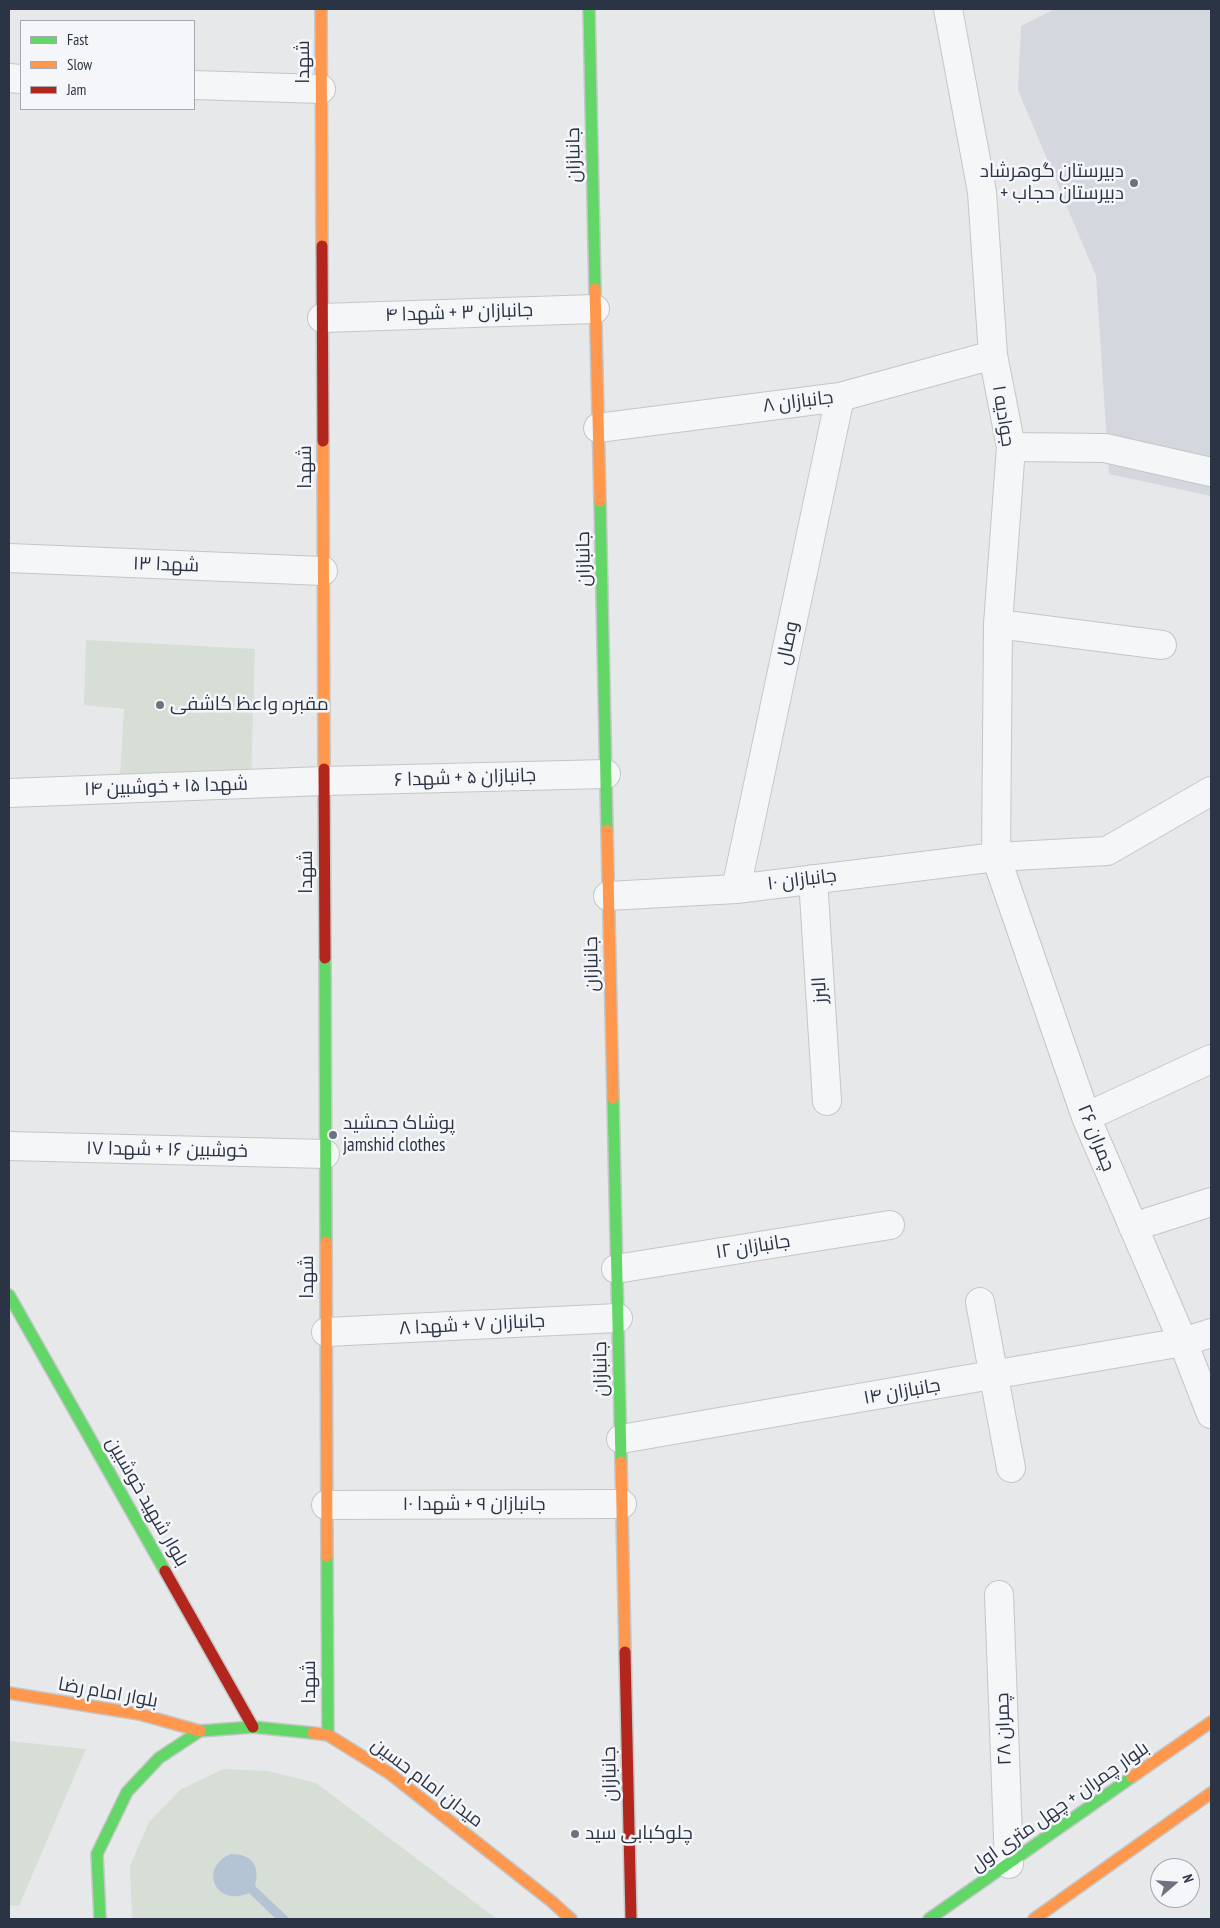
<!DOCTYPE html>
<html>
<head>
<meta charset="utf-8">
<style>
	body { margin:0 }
	#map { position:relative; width:1220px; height:1928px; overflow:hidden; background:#e6e8ea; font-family:"PT Sans Narrow",sans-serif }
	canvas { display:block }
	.frame { position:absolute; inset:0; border:10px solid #2b3445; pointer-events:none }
	.legend { position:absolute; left:20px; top:20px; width:175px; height:90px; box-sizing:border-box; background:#f4f6f9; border:1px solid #a4a8b1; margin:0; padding:6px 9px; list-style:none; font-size:15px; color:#2b3445 }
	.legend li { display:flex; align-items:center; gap:10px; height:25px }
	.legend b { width:25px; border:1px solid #a4a8b1 }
	.north { position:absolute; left:1150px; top:1858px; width:50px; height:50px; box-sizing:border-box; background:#f4f6f9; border:1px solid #a4a8b1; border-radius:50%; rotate:71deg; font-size:14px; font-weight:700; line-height:20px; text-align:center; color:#2b3445 }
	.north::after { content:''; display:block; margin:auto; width:18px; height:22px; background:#6c737f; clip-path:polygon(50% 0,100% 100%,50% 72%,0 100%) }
</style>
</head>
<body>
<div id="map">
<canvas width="1220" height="1928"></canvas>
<div class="frame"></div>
<ul class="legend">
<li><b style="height:6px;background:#63d668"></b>Fast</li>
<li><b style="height:6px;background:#ff974d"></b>Slow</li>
<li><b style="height:6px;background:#b3261e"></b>Jam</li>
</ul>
<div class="north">N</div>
</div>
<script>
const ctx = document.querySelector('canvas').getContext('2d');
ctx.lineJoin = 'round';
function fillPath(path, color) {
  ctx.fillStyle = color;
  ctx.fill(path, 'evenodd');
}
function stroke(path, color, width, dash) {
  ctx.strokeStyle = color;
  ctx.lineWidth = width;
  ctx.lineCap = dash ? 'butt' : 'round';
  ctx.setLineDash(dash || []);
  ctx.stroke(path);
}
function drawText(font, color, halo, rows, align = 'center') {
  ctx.font = font + ' "PT Sans Narrow",Cairo,sans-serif';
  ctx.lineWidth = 5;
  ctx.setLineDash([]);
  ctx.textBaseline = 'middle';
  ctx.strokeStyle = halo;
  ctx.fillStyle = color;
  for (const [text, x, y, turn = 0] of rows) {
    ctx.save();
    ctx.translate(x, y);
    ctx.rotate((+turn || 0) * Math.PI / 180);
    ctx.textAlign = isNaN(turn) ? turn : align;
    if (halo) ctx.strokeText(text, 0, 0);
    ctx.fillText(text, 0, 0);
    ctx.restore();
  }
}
const built = new Path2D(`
	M1055,9h156v487l-102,-22 -13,-198 -78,-186 3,-64z`);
const green = new Path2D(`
	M86,640l169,9 -4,130 -131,-5 4,-65 -40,-4z
	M9,1741l77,8 -67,157 -10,-1z
	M223,1769l45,2 48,12 181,136h-365l-2,-53 19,-44 31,-32z`);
const water = new Path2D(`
	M231,1854c22,0 29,12 24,32l35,33h-14l-27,-26c-34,15 -51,-26 -18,-39z`);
const street = new Path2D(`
	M948,9l34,183 11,163 18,92 -13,177 -2,233 90,260 97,225 28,72
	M9,78l12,1
	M194,85l127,4
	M322,318l273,-9
	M598,428l242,-31 153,-42
	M1011,447l94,1 106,24
	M9,558l314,13
	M998,624l164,21
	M9,793l315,-12 282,-7
	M813,879l14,222
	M736,889l104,-492
	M608,896l128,-7 260,-32 111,-6 104,-60
	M1086,1117l125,-58
	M9,1146l316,8
	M1133,1227l78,-25
	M616,1269l274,-44
	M980,1302l31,166
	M326,1332l292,-14
	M621,1439l562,-97 28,-9
	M326,1505l296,-1
	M999,1595l10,269`);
const fast = new Path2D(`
	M589,9l6,280
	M600,501l7,329
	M325,958l1,284
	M613,1098l8,364
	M9,1295l156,276
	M327,1556l1,179
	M100,1919l-3,-65 30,-62 32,-34 41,-27 53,-4 60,6
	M929,1919l203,-142`);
const slow = new Path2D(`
	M321,9l1,237
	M595,289l5,212
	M323,441l1,328
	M607,830l6,268
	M326,1242l1,314
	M621,1462l4,190
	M9,1693l130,21 61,17
	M313,1733l15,2 61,38 162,128 20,18
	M1132,1777l79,-55
	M1034,1919l177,-126`);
const jam = new Path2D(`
	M322,246l1,195
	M324,769l1,189
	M165,1571l88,156
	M625,1652l6,267`);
const markers = [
	[1134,183,5,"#6c737f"],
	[160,705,5,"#6c737f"],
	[333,1135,5,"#6c737f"],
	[575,1834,5,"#6c737f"]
];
const streetNames = [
	["شهدا",304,62,-90],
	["جانبازان",574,155,-91],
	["جانبازان ۳ + شهدا ۴",459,313,-2],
	["جانبازان ۸",798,402,-7],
	["جوادیه ۱",1003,416,81],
	["شهدا",306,467,-90],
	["جانبازان",584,559,-91],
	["شهدا ۱۳",166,565,2],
	["وصال",788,643,-78],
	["جانبازان ۵ + شهدا ۶",465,778,-2],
	["شهدا ۱۵ + خوشبین ۱۴",166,787,-2],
	["شهدا",307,872,-90],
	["جانبازان ۱۰",802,880,-7],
	["جانبازان",592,964,-91],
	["البرز",820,990,-93],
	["چمران ۲۶",1096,1138,68],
	["خوشبین ۱۶ + شهدا ۱۷",167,1150,1],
	["جانبازان ۱۲",753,1247,-9],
	["شهدا",308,1277,-90],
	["جانبازان ۷ + شهدا ۸",472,1325,-3],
	["جانبازان",601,1369,-91],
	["جانبازان ۱۴",902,1392,-10],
	["بلوار شهید خوشبین",147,1502,60],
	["جانبازان ۹ + شهدا ۱۰",474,1505],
	["شهدا",310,1682,-90],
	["بلوار امام رضا",108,1693,10],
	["چمران ۲۸",1004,1729,-92],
	["جانبازان",610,1774,-91],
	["میدان امام حسین",427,1783,37],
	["بلوار چمران + چهل متری اول",1060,1807,-35]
];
const poiNames = [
	["دبیرستان گوهرشاد",1124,172,"right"],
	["+ دبیرستان حجاب",1124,194,"right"],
	["مقبره واعظ کاشفی",170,705],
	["پوشاک جمشید",343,1124],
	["jamshid clothes",343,1146],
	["چلوکبابی سید",585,1834]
];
fillPath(built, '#d4d7dd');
fillPath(green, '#d6ded6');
fillPath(water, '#b4c4d5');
stroke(street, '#c4c6c8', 30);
stroke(fast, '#c4c6c8', 14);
stroke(slow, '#c4c6c8', 14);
stroke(jam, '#c4c6c8', 14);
stroke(street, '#f5f6f7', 28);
stroke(fast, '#63d668', 11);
stroke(slow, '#ff974d', 11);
stroke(jam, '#b3261e', 11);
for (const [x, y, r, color] of markers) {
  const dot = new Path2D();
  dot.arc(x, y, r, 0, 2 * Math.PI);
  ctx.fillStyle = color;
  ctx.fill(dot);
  stroke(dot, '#f4f6f9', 2);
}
drawText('19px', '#2b3445', '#f4f6f9', streetNames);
drawText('19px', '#2b3445', '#f4f6f9', poiNames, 'left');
</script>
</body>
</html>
